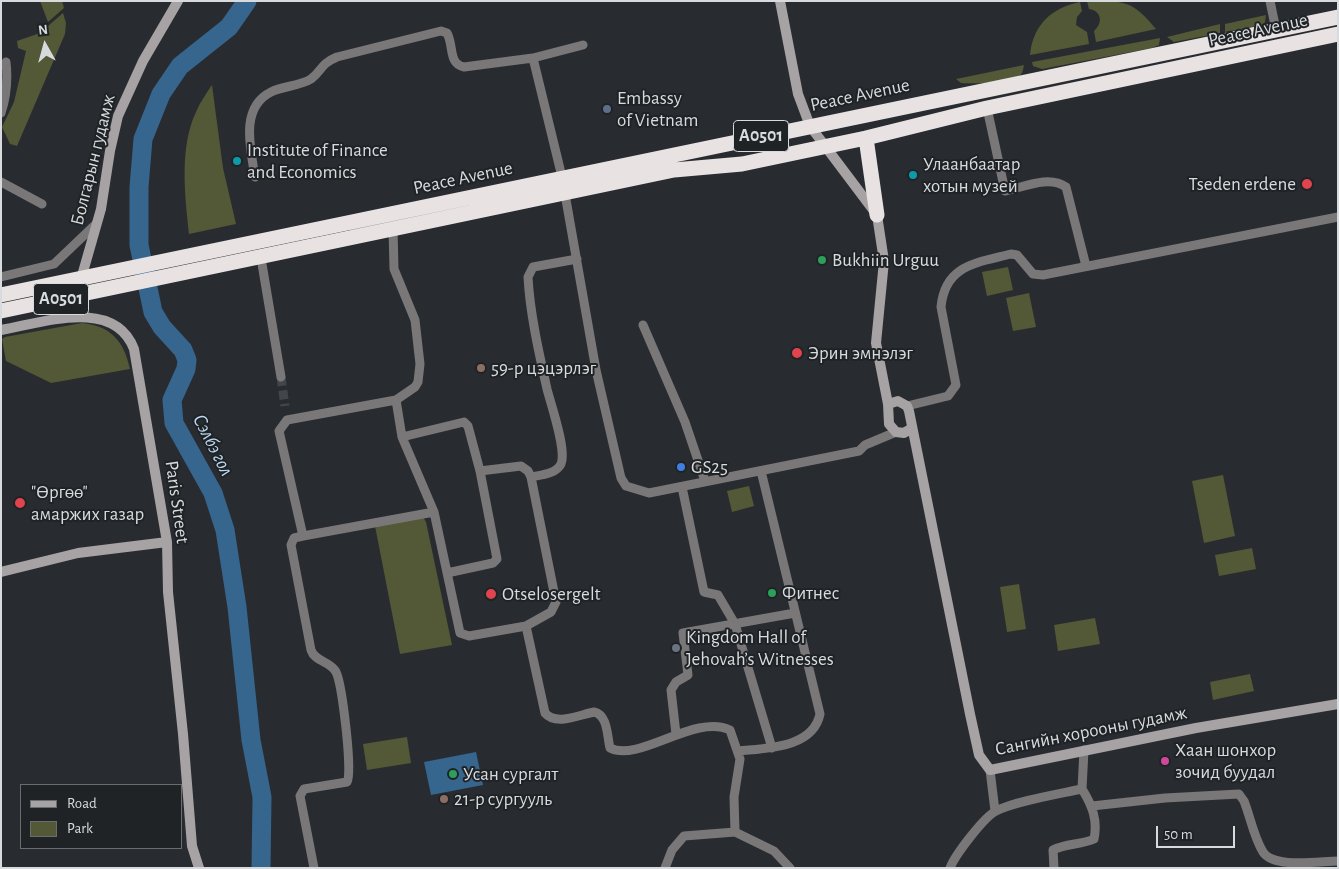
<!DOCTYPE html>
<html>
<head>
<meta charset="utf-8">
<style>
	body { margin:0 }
	#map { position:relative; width:1339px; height:869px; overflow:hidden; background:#282c30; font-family:"Alegreya Sans",sans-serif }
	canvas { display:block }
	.frame { position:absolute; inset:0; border:2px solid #d8dbdd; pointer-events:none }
	.legend { position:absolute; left:20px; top:784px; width:162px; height:65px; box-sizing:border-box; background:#1f2326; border:1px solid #696d6f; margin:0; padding:6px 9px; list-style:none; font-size:15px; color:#d8dbdd }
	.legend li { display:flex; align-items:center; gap:10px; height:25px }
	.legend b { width:25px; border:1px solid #696d6f }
	.north { position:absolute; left:20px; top:20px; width:50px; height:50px; -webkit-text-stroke:4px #1f2326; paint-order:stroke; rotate:353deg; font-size:14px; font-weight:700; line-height:20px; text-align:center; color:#d8dbdd }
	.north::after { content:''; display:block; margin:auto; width:18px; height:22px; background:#d8dbdd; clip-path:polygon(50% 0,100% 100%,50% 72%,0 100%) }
	.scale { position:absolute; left:1156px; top:826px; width:79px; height:22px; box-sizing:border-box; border:2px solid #d8dbdd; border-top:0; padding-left:6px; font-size:15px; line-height:18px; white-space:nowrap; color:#d8dbdd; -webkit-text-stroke:4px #1f2326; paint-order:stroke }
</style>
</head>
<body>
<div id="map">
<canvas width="1339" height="869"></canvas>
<div class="frame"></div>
<ul class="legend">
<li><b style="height:6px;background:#a7a2a3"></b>Road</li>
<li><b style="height:14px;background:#535836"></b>Park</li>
</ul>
<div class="north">N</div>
<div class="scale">50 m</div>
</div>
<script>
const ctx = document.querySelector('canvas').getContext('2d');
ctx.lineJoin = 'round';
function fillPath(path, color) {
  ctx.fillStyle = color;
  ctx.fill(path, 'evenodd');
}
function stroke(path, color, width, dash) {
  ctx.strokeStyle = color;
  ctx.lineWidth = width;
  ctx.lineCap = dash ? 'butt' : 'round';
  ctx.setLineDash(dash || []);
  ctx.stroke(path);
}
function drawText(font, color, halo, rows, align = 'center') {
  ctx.font = font + ' "Alegreya Sans",sans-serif';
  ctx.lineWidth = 4;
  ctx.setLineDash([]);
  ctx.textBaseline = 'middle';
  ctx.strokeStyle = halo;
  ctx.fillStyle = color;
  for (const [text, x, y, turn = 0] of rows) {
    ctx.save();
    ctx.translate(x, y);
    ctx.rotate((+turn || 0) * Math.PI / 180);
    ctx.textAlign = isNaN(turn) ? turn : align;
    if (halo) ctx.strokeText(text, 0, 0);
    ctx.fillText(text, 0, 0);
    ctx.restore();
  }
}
const green = new Path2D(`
	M40,1h22l2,7 -16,14z
	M1087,1c38,0 45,-1 69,28l-60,13 -2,-11c9,-8 8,-20 -5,-22z
	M1080,2l2,9 -5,6 -1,8 11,7 2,12 -59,11c3,-30 21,-47 50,-53z
	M63,13l3,10 -1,11 -48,112 -7,-2 -8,-17 12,-25 12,-51 -8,-3 -1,-7 23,-8z
	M1266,15l-1,7 -3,3 -37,7v-8z
	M1220,24v9l-46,9 -7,-5z
	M1160,38l-1,7 -7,3 -110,21 -9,-3 -1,-4z
	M1024,65c-1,4 -1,9 -5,11 -14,7 -43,8 -58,7l-5,-4z
	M212,85l11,83 13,56 -47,10c-4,-39 -10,-86 7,-122 4,-10 10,-18 16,-27z
	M1008,267l5,23 -26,6 -5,-24z
	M1029,293l7,34 -23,4 -7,-33z
	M82,323c29,3 42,18 48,46l-79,14 -45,-22 -4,-22 3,-2z
	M1223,475l12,61 -31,7 -12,-62z
	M749,486l5,20 -22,6 -5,-21z
	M423,517l3,5 26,123 -52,9 -25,-128z
	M1252,548l4,21 -37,7 -4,-21z
	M1019,584l7,45 -19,3 -7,-45z
	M1095,618l5,26 -42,7 -4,-26z
	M1250,674l4,17 -41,9 -3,-18z
	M407,737l4,26 -44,7 -4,-26z`);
const water = new Path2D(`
	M476,752l7,33 -52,10 -7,-33z`);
const river = new Path2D(`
	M247,1l-18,26 -49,39 -19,28 -18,45 -4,48v58l14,67 9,15 21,23 4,10 -1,9 -14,31 2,23 39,70 12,37 12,77 14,133 11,57 -1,71`);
const streetTunnel = new Path2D(`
	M281,377l4,29`);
const street = new Path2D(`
	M1270,1l6,29
	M583,45l-50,13 29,119 34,193 25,108 5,8 23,7 210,-42 6,-6 31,-13
	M987,108l18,83c19,-4 44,-16 61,-4l20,79
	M1,113c6,-18 7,-33 5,-51
	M255,177c-4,-27 -16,-69 16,-85 12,-6 29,-6 40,-13 11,-8 9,-15 26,-22l104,-26 6,2c7,12 1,31 17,34l69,-9
	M1,182l41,22
	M261,258l20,119
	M1,277l53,-13 42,-40
	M643,325l42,97 20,59
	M396,400l6,37 32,75 26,121 9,3 57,-10 19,87c11,13 34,2 49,-1 14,3 13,24 16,36 29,15 85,-35 120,-18l10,29 -6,38 1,35 39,19 16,17
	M907,406l41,-10 8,-11 -15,-78c4,-42 35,-44 70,-53l6,1 16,19 10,1 295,-58
	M402,437l62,-15 4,4 12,45 41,-5 7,5 3,6c10,-2 25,-3 30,-13 6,-14 -10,-59 -14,-75 -8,-36 -17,-75 -19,-112l5,-10 44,-8
	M682,487l22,105 14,3 17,29 37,124
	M303,536l131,-24
	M447,573l46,-10 4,-4 -17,-88
	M526,626l25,-14 5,-10 -25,-125
	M676,734l-5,-44 5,-8 12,-7 -5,-42 112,-20
	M739,751c28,-3 74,-3 81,-37l-59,-243
	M990,770l5,41
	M1092,806l73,-8 74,-4 5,7c6,15 10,37 19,51 11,17 57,9 75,9
	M314,868l-14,-72 4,-7 43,-7c6,-9 -5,-98 -11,-110 -6,-11 -21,-10 -25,-22l-20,-105 3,-7 9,-2 -24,-105 8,-11 109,-20 19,-13 3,-5 2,-18 -5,-44 -21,-51 -1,-40
	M665,868l7,-18 12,-14 51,-4
	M950,868c5,-13 34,-51 46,-57 20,-10 63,-17 86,-22l2,-39
	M1054,868l-1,-18c13,-7 28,-5 41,-11 4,-19 -2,-34 -12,-50`);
const secondary = new Path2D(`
	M780,1l18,93 12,32 67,89 7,46 -8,82 12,61 1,20 7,8 8,1 8,-5
	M81,279l20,-70 9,-58 8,-35 25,-55 35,-60
	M1,330c41,-7 113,-33 133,19l33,193 1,50 15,142 9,112 7,22
	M888,404l10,-3 9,5 2,5 61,303 9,41 11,15 206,-42 142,-24
	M1,572l77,-19 89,-11`);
const highway = new Path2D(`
	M866,138l11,77
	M1,295l1337,-278
	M1,311l673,-141 68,-6 124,-26 121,-30 351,-74`);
const markers = [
	[607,109,5,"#5c6f8a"],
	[237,161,5,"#0f9aa8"],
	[913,175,5,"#0f9aa8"],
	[1307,184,6,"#e0444e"],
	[822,260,5,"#2e9e5b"],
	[797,353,6,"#e0444e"],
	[481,368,5,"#8d6e63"],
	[681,467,5,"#3f7fe0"],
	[20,503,6,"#e0444e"],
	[772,593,5,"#2e9e5b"],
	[491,594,6,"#e0444e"],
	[676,648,5,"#6b7280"],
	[1165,761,5,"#d1479c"],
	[453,774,5,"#2e9e5b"],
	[444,799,5,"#8d6e63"]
];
const shields = [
	[761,136,55],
	[61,299,55]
];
const shieldNames = [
	["A0501",761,136],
	["A0501",61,299]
];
const streetNames = [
	["Peace Avenue",1258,30,-12],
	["Peace Avenue",860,95,-12],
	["Болгарын гудамж",93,160,-76],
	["Peace Avenue",463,178,-12],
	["Paris Street",177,502,82],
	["Сангийн хорооны гудамж",1091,731,-11]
];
const poiNames = [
	["Embassy",617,98],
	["of Vietnam",617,120],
	["Institute of Finance",247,150],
	["and Economics",247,172],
	["Улаанбаатар",923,164],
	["хотын музей",923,186],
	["Tseden erdene",1296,184,"right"],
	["Bukhiin Urguu",832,260],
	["Эрин эмнэлэг",808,353],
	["59-р цэцэрлэг",491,368],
	["GS25",691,467],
	["\"Өргөө\"",31,492],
	["амаржих газар",31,514],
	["Фитнес",782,593],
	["Otselosergelt",502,594],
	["Kingdom Hall of",686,637],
	["Jehovah’s Witnesses",686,659],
	["Хаан шонхор",1175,750],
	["зочид буудал",1175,772],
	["Усан сургалт",463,774],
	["21-р сургууль",454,799]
];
const waterNames = [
	["Сэлбэ гол",213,445,63]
];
fillPath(green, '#535836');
fillPath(water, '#36658e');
stroke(river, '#36658e', 19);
stroke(streetTunnel, '#42464a', 9, [9, 4.5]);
stroke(street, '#7a7778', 9);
stroke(secondary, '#a7a2a3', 10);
stroke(highway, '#e9e2e3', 15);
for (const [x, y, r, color] of markers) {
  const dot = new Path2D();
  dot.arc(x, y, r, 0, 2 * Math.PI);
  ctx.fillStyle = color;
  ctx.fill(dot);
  stroke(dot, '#1f2326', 2);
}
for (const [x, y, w] of shields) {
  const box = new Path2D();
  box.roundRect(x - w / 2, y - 15.5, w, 31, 4);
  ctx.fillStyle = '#1f2326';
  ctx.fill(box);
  stroke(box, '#d8dbdd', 1);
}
drawText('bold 18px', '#d8dbdd', null, shieldNames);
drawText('19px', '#d8dbdd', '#1f2326', streetNames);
drawText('19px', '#d8dbdd', '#1f2326', poiNames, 'left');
drawText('italic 20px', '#bdd8f2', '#1f2326', waterNames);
</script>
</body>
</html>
